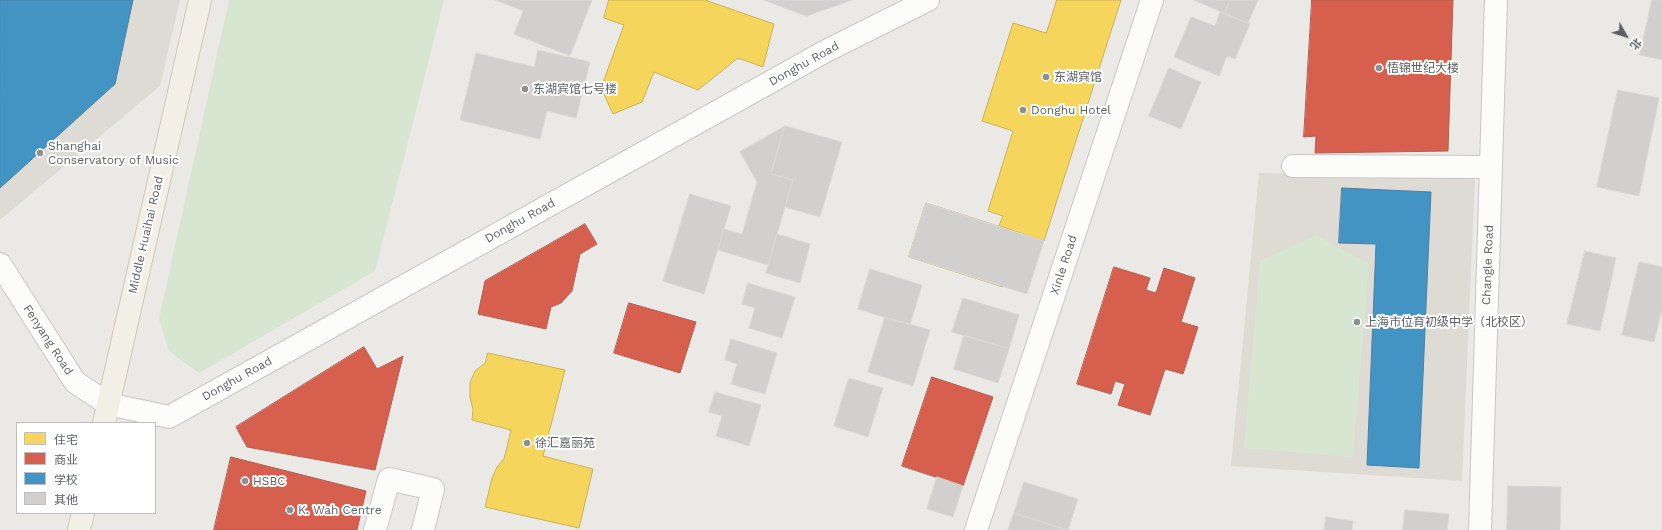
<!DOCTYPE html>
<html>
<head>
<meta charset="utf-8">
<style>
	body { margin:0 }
	#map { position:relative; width:1662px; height:530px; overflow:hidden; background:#ebe9e5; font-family:"Work Sans","Noto Sans SC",sans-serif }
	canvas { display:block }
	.legend { position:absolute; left:16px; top:422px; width:140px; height:92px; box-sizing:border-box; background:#fff; border:1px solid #bdbfc1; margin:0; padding:5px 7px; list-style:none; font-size:12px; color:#5b5f63 }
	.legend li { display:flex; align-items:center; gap:8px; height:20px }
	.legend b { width:20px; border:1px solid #bdbfc1 }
	.north { position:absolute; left:1606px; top:16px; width:40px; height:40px; -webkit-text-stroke:3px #fff; paint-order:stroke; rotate:129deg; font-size:11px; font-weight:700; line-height:16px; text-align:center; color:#5b5f63 }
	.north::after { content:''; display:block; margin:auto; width:14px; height:18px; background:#5b5f63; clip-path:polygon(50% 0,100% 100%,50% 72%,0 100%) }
</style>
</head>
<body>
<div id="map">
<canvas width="1662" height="530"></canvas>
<ul class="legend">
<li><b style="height:11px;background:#f6d55c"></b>住宅</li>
<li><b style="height:11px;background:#d6604d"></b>商业</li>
<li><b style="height:11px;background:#4393c3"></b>学校</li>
<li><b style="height:11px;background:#d1d0ce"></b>其他</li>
</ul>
<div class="north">北</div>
</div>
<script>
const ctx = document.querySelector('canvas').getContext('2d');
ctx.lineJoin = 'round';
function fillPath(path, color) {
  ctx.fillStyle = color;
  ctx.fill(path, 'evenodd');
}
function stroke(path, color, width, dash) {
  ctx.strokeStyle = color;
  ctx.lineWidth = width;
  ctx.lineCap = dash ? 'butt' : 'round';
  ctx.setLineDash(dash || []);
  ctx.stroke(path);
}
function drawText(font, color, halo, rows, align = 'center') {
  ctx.font = font + ' "Work Sans","Noto Sans SC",sans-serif';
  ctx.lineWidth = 4;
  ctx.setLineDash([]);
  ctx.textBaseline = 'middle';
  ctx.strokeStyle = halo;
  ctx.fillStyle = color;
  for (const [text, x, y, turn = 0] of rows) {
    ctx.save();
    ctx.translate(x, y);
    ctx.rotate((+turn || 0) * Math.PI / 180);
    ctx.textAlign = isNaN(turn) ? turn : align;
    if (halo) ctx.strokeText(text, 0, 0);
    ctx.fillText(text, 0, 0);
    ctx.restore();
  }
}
const education = new Path2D(`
	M0,0h180l-20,86 -160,134z
	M1259,173l216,4 -13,304 -231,-15z`);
const green = new Path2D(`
	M229,0h215l-69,271 -176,102 -30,-22 -10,-32z
	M1316,235l53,29 -16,193 -109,-9 16,-187z`);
const homes = new Path2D(`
	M609,0h96l69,24 -11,43 -25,-9 -40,32 -44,-18 -12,30 -29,12 -12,-26 23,-63 -20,-7z
	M1057,0h64l-77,241 -45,-15 4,-10 -15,-5 25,-80 -31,-10 31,-98 33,10z
	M926,203l94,30 -17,54 -94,-30z
	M488,353l77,17 -22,86 50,13 -14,59 -94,-21 7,-29 5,-11 7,-8 7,-29 -39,-10 1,-11 -3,-11v-15l5,-12 10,-8z`);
const shops = new Path2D(`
	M1312,0h141l-5,151 -133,2 1,-17 -12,1z
	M585,224l12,20 -17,10 -8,37 -11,12 -10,4 -5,22 -68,-15 7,-33z
	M1114,267l36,11 -4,12 10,3 8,-25 31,10 -14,44 17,5 -15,47 -18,-5 -15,46 -32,-10 7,-21 -10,-3 -4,13 -34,-10z
	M629,303l67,19 -16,51 -66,-20z
	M364,347l13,22 26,-13 -28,114 -128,-23 -11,-20z
	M932,377l61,20 -30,89 -61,-20z
	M231,457l135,34 -9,39h-143z`);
const schools = new Path2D(`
	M0,0h133l-18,84 -115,104z
	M1342,188l89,4 -12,276 -52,-3 9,-221 -37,-1z`);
const building = new Path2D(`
	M495,0h97l-22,56 -56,-22 9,-23z
	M764,0h88l-45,16z
	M1194,0h36l-5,13z
	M1230,0h28l-10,23 -23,-10z
	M1652,0h10v60l-22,-5z
	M1220,12l30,12 -15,35 -8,-3 -8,20 -45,-19 17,-40 24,9z
	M538,50l52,12 -14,56 -29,-7 -7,28 -80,-19 16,-67 58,14z
	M1169,68l32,14 -20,47 -32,-13z
	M1618,90l41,8 -20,98 -42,-9z
	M785,126l-14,48 22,6 -25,85 -50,-15 6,-21 18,5 15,-52 -17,-30z
	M785,126l57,16 -22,75 -35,-10 8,-27 -22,-6z
	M690,194l41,12 -27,88 -41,-13z
	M926,203l118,38 -17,53 -118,-37z
	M777,234l33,10 -10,39 -34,-10z
	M1585,251l31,7 -16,73 -33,-7z
	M1639,262l23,5v42l-8,33 -32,-7z
	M870,269l52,16 -12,40 -52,-16z
	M748,283l47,14 -13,41 -33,-10 6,-20 -13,-4z
	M963,298l56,17 -10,34 -57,-17z
	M885,317l45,13 -17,56 -45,-14z
	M964,335l45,14 -11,34 -44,-14z
	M731,339l46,14 -12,41 -34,-10 6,-20 -12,-4z
	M849,378l34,10 -15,49 -34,-11z
	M715,392l46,13 -12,41 -33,-10 6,-20 -13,-4z
	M937,477l26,9 -10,31 -26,-8z
	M1024,482l54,17 -10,31 -54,-17z
	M1508,486l53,1 -1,43h-53z
	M1405,510l44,4 -2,16h-44z
	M1014,513l53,17h-59z
	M1326,517l27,4 -1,9h-28z`);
const minor = new Path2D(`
	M1293,166l198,1
	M0,264l75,118 33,22 61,13 657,-366 102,-51
	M375,530l14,-51 44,10 -10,41
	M976,530l176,-530
	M1480,530l16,-530`);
const major = new Path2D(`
	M104,423l96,-423
	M79,530l4,-17`);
const markers = [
	[1379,68,4,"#8d8f90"],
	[1046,77,4,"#8d8f90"],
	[525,89,4,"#8d8f90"],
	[1023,110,4,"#8d8f90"],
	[40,153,4,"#8d8f90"],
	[1357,322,4,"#8d8f90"],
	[527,443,4,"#8d8f90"],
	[245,481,4,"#8d8f90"],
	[290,510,4,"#8d8f90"]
];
const streetNames = [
	["Donghu Road",804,64,-29],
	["Donghu Road",520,221,-29],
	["Middle Huaihai Road",146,235,-77],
	["Xinle Road",1064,265,-72],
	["Changle Road",1488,265,-88],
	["Fenyang Road",48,340,57],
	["Donghu Road",237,379,-29]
];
const poiNames = [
	["悟锦世纪大楼",1387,68],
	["东湖宾馆",1054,77],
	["东湖宾馆七号楼",533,89],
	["Donghu Hotel",1031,110],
	["Shanghai",48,146],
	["Conservatory of Music",48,160],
	["上海市位育初级中学（北校区）",1365,322],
	["徐汇嘉丽苑",535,443],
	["HSBC",253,481],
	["K. Wah Centre",298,510]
];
fillPath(education, '#dedbd5');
fillPath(green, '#d6e6d1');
fillPath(homes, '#f6d55c');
stroke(homes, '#c8b25e', 1);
fillPath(shops, '#d6604d');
stroke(shops, '#b16054', 1);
fillPath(schools, '#4393c3');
stroke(schools, '#4a83a6', 1);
fillPath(building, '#d1d0ce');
stroke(building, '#dad8d4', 1);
stroke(minor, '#c7c7c6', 24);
stroke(major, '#d2c7b5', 24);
stroke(minor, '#fcfcfb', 22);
stroke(major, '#f2efe7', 22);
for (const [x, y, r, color] of markers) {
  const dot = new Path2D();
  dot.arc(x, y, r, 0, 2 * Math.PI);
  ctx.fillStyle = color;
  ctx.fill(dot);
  stroke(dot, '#fff', 1.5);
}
drawText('12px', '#5b5f63', '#fff', streetNames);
drawText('12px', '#5b5f63', '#fff', poiNames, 'left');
</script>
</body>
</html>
